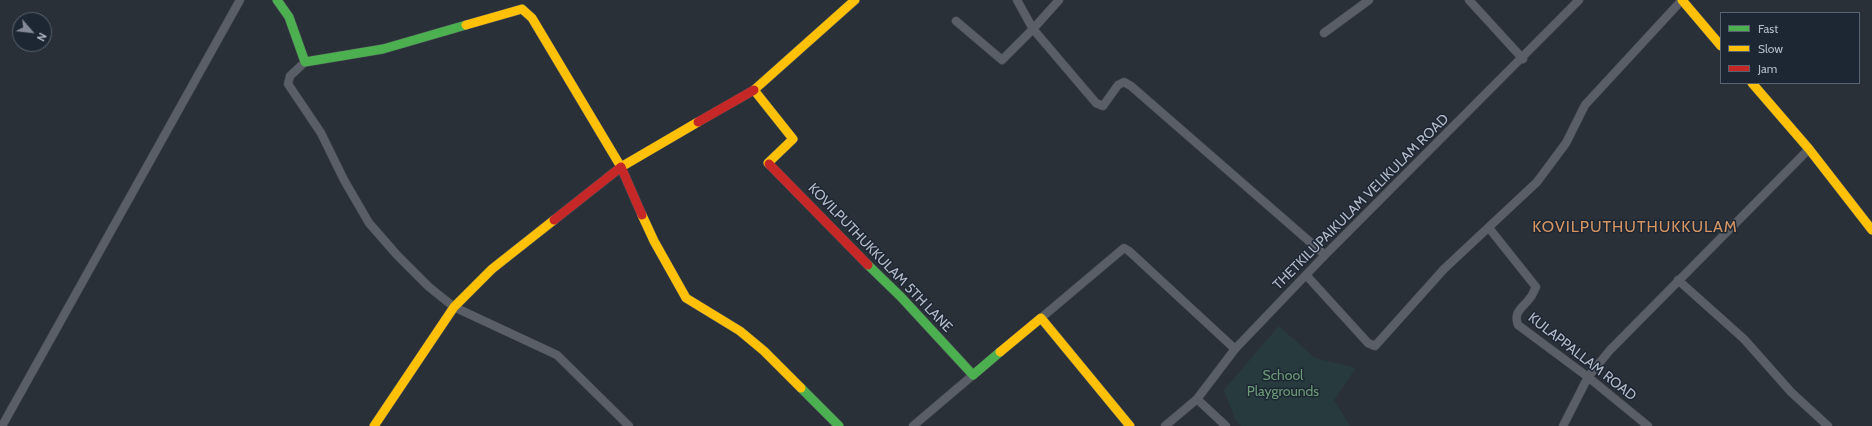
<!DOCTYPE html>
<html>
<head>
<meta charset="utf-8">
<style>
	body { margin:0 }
	#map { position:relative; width:1872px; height:426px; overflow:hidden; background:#2a3038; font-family:Cabin,sans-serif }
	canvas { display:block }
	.legend { position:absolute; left:1720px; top:12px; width:140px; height:72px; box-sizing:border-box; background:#1d2633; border:1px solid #59626f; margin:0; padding:5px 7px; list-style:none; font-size:12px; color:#b4bcc9 }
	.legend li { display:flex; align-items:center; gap:8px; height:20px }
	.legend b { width:20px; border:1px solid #59626f }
	.north { position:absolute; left:12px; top:12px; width:40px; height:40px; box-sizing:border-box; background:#1d2633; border:1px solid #59626f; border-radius:50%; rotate:118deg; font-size:11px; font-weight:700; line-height:16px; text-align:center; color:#b4bcc9 }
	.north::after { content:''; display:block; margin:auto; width:14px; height:18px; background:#848b96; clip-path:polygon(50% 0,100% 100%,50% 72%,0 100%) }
</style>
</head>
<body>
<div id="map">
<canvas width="1872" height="426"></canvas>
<ul class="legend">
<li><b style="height:5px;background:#4caf50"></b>Fast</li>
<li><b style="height:5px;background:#ffc107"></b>Slow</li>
<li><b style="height:5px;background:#c62828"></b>Jam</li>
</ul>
<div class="north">N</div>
</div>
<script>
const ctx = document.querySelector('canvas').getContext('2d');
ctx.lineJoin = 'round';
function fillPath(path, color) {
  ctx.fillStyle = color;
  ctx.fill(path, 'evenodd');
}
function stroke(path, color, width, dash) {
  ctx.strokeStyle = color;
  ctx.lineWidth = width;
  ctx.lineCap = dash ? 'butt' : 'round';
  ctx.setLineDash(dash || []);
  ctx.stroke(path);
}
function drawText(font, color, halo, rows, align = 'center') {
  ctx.font = font + ' Cabin,sans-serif';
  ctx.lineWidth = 3;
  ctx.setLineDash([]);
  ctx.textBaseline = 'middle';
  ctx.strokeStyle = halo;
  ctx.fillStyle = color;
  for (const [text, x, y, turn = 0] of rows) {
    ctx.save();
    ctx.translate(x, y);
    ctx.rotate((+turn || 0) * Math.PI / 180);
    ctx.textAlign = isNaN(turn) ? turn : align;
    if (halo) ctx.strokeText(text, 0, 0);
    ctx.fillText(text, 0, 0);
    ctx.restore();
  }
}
const green = new Path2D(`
	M1279,326l36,32 41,10 -22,32 16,26h-109l-6,-7 -11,-29z`);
const street = new Path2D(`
	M1017,0l16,29 63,74 7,3 15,-21 6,-3 7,4 194,169
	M1469,0l54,59
	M956,21l46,39 31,-31 26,-29
	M1324,33l45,-33
	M305,62l-15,14 -2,8 33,49 23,47 25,43 28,32 32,32 25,20 103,48 72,71
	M1489,228l47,59c-2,3 -3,8 -6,11 -7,10 -17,13 -12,27l70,52 60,49
	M1307,276l61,67 7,3 69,-77 93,-87 29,-39 19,-38 97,-105
	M1678,280l66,59 47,53 37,34
	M1041,318l83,-70 5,3 106,98
	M1197,399l29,27
	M2,426l238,-426
	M913,426l60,-51
	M1165,426l32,-27 38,-50 90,-94 254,-255
	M1563,426l25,-49 22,-27 199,-201`);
const fast = new Path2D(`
	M277,0l12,17 16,45 78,-13 83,-24
	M868,265l33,32 72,78 27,-23
	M801,388l38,38`);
const slow = new Path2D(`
	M1682,0l39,46
	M466,25l56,-16 10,9 89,149 77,-45
	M1752,83l57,66 63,81
	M769,164l-1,-1 25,-24 -39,-49 101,-90
	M642,215l12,26 32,57 54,33 24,20 37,37
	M1000,352l41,-34 89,108
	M374,426l80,-119 38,-38 62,-49`);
const jam = new Path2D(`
	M698,122l56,-32
	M769,164l99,101
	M554,220l67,-53 21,48`);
const streetNames = [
	["THETKILUPAIKULAM VELIKULAM ROAD",1361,202,-45],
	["KOVILPUTHUKKULAM 5TH LANE",880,258,46],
	["KULAPPALLAM ROAD",1582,357,38]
];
const parkNames = [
	["School",1283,376],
	["Playgrounds",1283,392]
];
const quarterNames = [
	["KOVILPUTHUTHUKKULAM",1635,227]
];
fillPath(green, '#273a3e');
stroke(street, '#484c53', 9);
stroke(fast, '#484c53', 10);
stroke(slow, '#484c53', 10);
stroke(jam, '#484c53', 10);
stroke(street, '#5a5e66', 8);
stroke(fast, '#4caf50', 9);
stroke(slow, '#ffc107', 9);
stroke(jam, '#c62828', 9);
drawText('14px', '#b4bcc9', '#1d2633', streetNames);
drawText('14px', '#6b9a76', '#1d2633', parkNames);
ctx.letterSpacing = '1px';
drawText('16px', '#d59563', '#1d2633', quarterNames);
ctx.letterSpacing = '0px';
</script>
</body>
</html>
